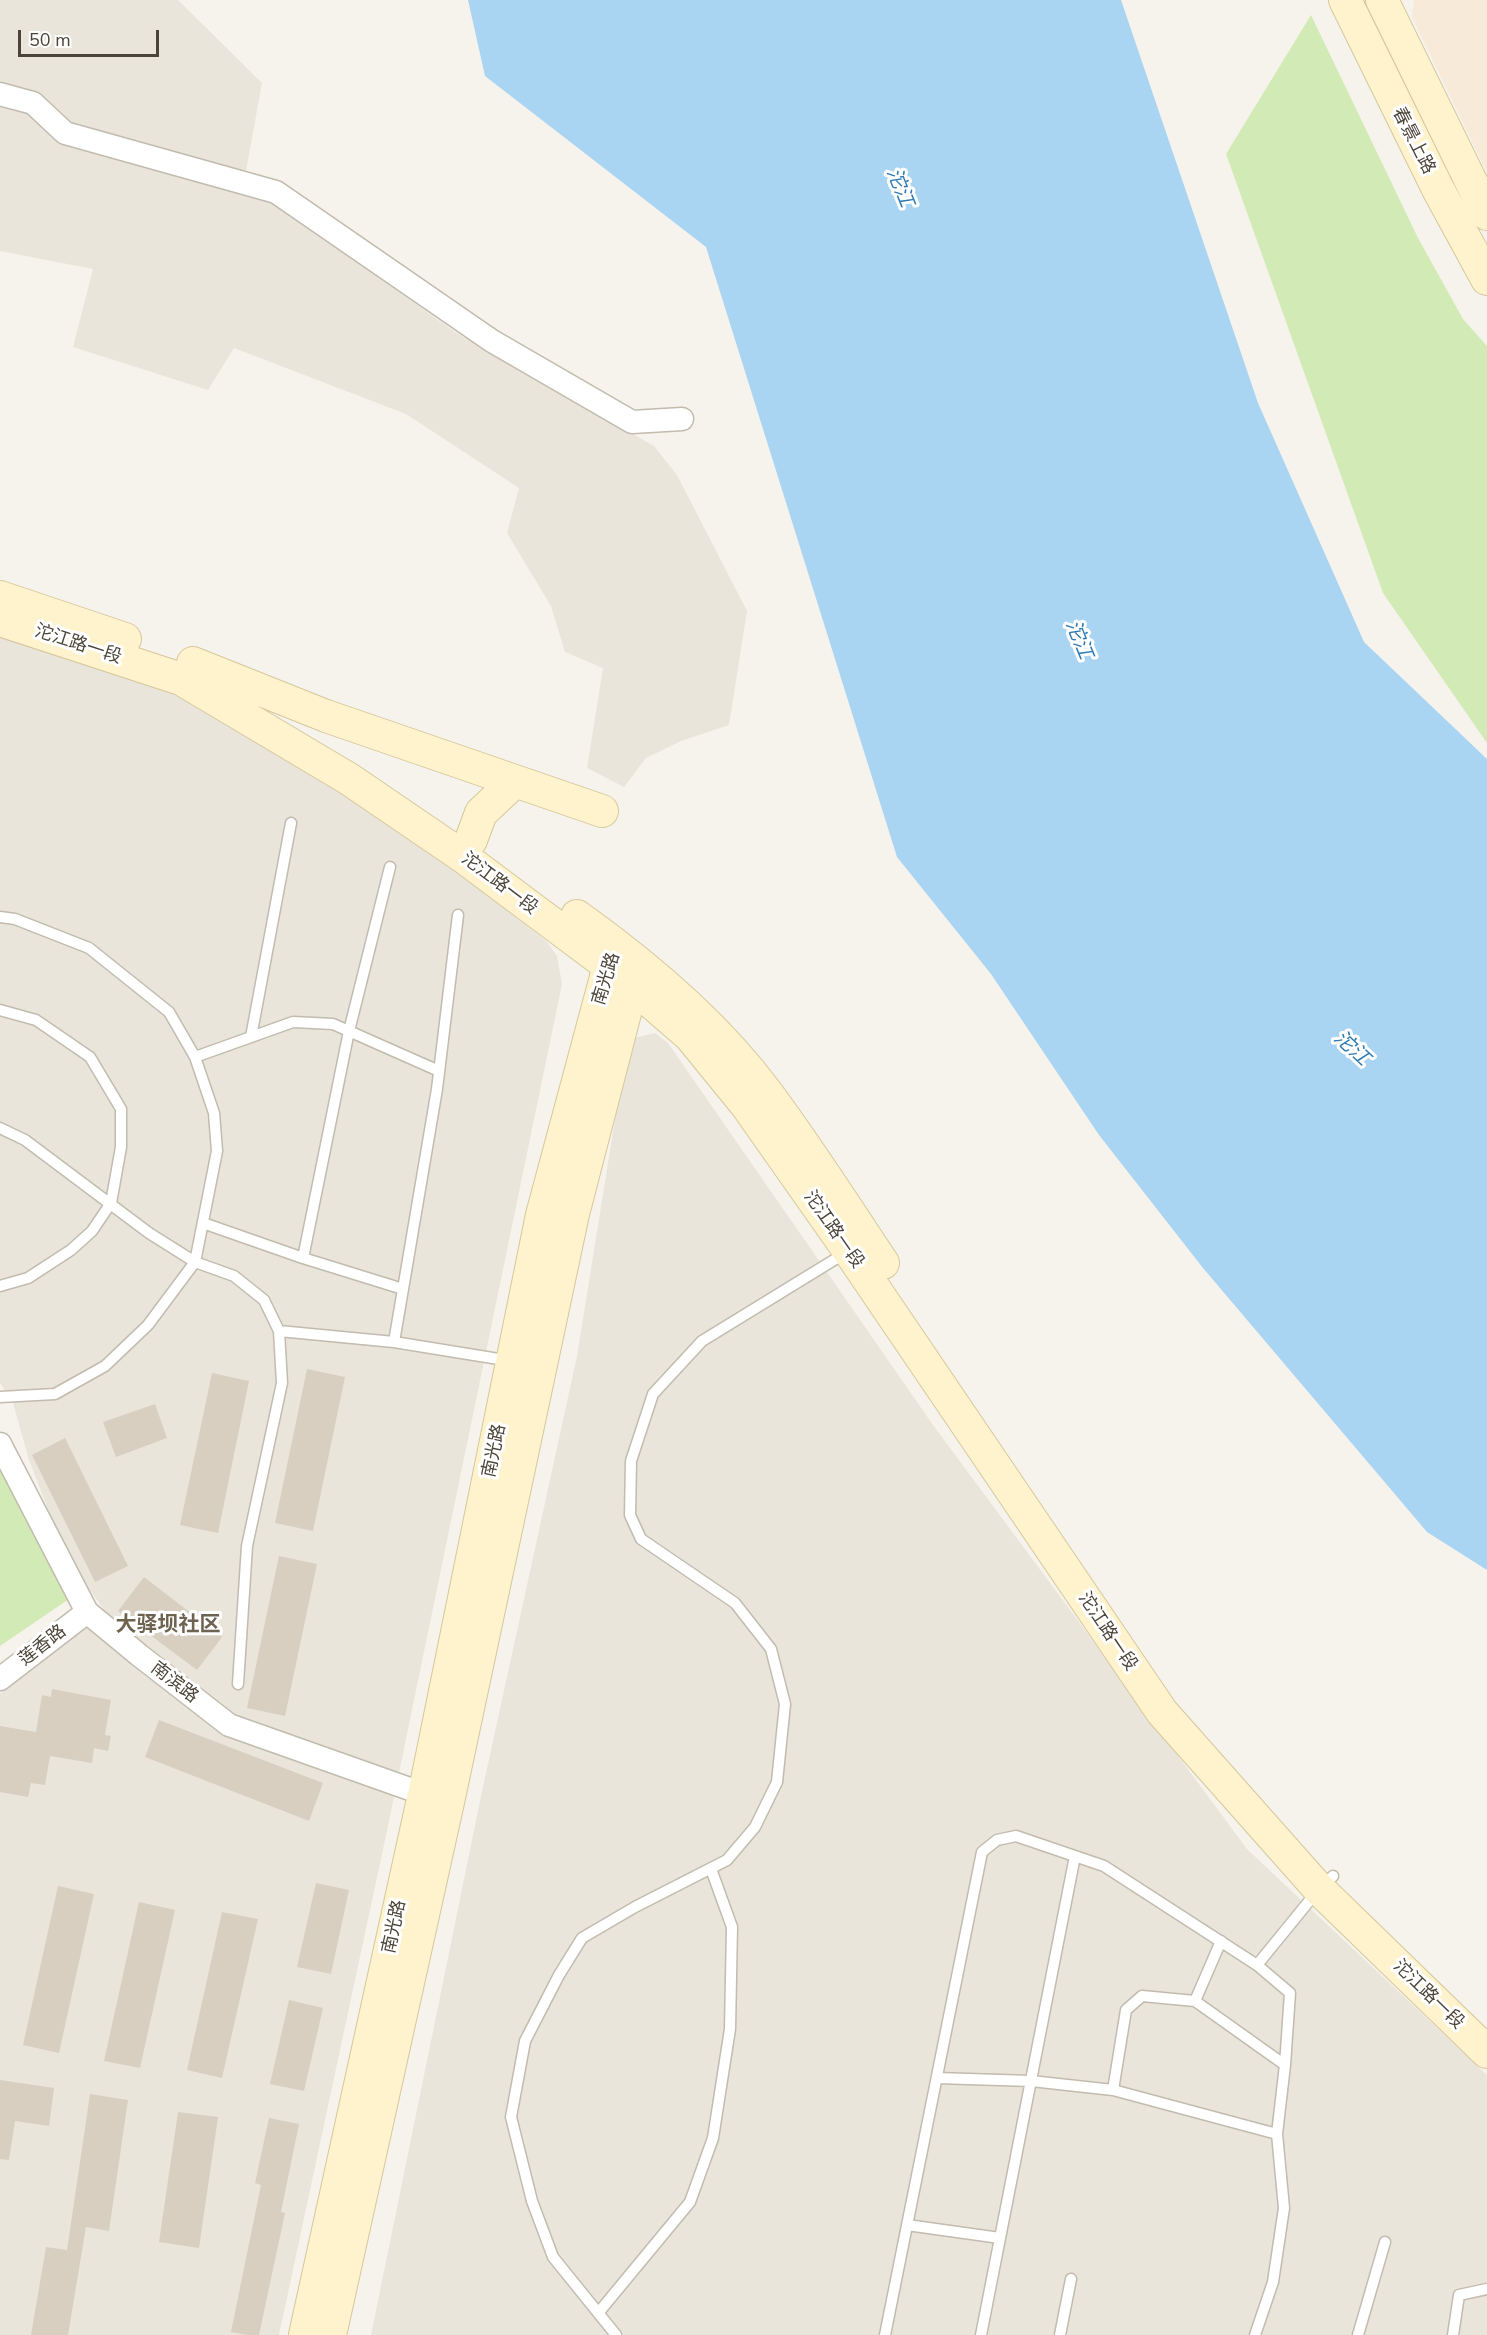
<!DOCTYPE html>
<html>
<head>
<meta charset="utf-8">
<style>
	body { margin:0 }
	#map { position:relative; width:1487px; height:2335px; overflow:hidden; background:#f6f3ec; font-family:"Nunito Sans",sans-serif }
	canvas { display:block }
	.scale { position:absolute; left:18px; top:30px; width:141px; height:27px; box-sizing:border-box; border:3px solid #4b4439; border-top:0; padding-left:8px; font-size:18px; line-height:21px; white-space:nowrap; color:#4b4439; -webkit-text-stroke:4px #fff; paint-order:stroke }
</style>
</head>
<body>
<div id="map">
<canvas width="1487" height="2335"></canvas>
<div class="scale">50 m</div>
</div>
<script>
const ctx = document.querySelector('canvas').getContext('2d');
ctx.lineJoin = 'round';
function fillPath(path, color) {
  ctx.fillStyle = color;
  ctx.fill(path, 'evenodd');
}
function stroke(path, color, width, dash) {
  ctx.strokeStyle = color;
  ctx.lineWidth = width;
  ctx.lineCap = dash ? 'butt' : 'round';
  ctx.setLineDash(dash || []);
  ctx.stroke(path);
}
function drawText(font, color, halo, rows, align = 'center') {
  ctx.font = font + ' "Nunito Sans","Noto Sans SC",sans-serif';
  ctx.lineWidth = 6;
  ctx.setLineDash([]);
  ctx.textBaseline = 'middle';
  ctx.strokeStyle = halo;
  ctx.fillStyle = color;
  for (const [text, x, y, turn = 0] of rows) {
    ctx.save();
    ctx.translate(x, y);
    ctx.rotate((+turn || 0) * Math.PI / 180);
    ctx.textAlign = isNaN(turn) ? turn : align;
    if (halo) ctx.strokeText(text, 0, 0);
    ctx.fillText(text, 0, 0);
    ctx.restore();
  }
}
const residential = new Path2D(`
	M0,0h178l84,83 -18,99 211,150 199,114 23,29 70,136 -18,114 -48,16 -35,17 -22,29 -37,-19 16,-100 -38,-16 -14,-46 -44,-73 12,-45 -113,-74 -172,-66 -26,42 -135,-43 20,-78 -93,-18z
	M0,627l163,50 235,147 149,118 10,14 5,28 -174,842 -109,509h-279v-642l105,-82 -38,-52 -38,-99 -16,-57 -13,-20z
	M655,1033l13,10 265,382 314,424 240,226v260h-1116l110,-539 96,-440 50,-311 7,-7z`);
const commercial = new Path2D(`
	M1414,0h73v173l-75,-156z`);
const green = new Path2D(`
	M1311,15l107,223 45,81 24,27v397l-104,-150 -157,-439z
	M0,1466l69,133 -69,47z`);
const water = new Path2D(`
	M468,0h653l137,403 106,239 123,117v811l-60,-38 -224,-264 -104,-133 -108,-161 -94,-117 -191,-610 -221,-171z`);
const building = new Path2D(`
	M307,1369l38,8 -32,154 -38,-8z
	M212,1373l37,8 -31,152 -38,-8z
	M155,1404l12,34 -51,19 -13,-35z
	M65,1438l63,128 -33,16 -63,-127z
	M279,1556l38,8 -32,152 -38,-8z
	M144,1577l78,60 -25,33 -79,-59z
	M52,1689l59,11 -6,35 6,1 -3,15 -14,-3 -2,15 -42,-7 -5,29 -14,-2 -3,14 -28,-5v-66l36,6 6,-37 9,2z
	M159,1720l164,63 -14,38 -164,-64z
	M316,1883l33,7 -18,84 -34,-7z
	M58,1886l36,8 -35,159 -36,-8z
	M139,1902l36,8 -35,158 -36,-7z
	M222,1912l36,7 -36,159 -35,-8z
	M289,2000l34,8 -19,83 -34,-7z
	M0,2080l54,8 -5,38 -34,-5 -6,39 -9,-1z
	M90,2094l38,6 -19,131 -23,-4 -18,108h-37l15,-88 21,3z
	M178,2112l40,5 -19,131 -40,-6z
	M269,2118l30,6 -18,88 4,1 -26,122h-12l-16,-3 30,-147 -6,-2z`);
const lane = new Path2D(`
	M0,917l15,2 74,29 80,64 26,45 19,56 3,38 -22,111 -47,63 -43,41 -50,28 -55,3
	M0,1010l36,10 54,37 31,52v38l-10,56 -19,28 -21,19 -43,28 -28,8
	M251,1037l40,-214
	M195,1057l98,-35 40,2 106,47
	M0,1128l25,12 124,93 46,29 39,14 30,24 15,31 3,52 -35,163 -9,138
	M203,1223l100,35 100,31
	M303,1258l46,-227 41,-164
	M279,1331l115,11 117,19
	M394,1342l43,-253 21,-174
	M1257,1965l33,28 -5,72
	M1195,2001l26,-60
	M937,2078l94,3 82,9 164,44
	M1113,2090l13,-80 16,-14 53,5 90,64 -8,69 7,74 -11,74 -18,53
	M907,2225l93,13
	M599,2312l91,-110 23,-64 17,-109 2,-102 -21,-58
	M616,2335l-63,-78 -21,-56 -21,-84 14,-76 34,-66 23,-37 53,-31 92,-47 28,-33 22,-45 8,-78 -14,-55 -36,-46 -94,-64 -11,-24 1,-54 22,-67 49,-53 145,-89
	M885,2335l97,-483 15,-12 19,-4 88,30 153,99 62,-76 14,-13
	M981,2335l94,-479
	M1060,2335l11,-56
	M1358,2335l27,-93
	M1453,2335l6,-40 28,-6`);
const street = new Path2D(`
	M0,94l33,9 32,30 211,59 216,149 140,81 50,-3
	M0,1444l87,168 52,43 90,70 209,74
	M0,1679l87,-67`);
const secondary = new Path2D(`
	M1345,0l93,189 49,90
	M1382,0l105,214
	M0,597l125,42
	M0,620l181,59 168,100 113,77 147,110 81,70 57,70 102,145 313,461 157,177 168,163
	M193,663l133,53 276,95
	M471,840l10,-27 34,-32
	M577,916c70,50 139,108 190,177 41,55 78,113 116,170
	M305,2335l119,-540 118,-580 67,-249 8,-17
	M330,2335l118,-533 125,-588 59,-228 -6,-17`);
const streetNames = [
	["春景上路",1413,141,63],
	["沱江路一段",78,645,18],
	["沱江路一段",499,884,37],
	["南光路",607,979,-73],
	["沱江路一段",833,1230,55],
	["南光路",495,1451,-78],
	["沱江路一段",1107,1632,56],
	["莲香路",43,1646,-38],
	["南滨路",174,1683,38],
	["南光路",395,1927,-78],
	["沱江路一段",1428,1995,44]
];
const waterNames = [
	["沱江",899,188,68],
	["沱江",1078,640,68],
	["沱江",1351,1049,43]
];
const quarterNames = [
	["大驿坝社区",168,1626]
];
fillPath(residential, '#eae5da');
fillPath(commercial, '#f7ead8');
fillPath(green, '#d2eab5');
fillPath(water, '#a9d4f2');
fillPath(building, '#d8cfc1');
stroke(lane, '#c2bbae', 13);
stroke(street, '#c2bbae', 25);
stroke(secondary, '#d6c79b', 34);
stroke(lane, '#fff', 10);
stroke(street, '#fff', 22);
stroke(secondary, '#fff3cd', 32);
drawText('18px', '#4b4439', '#fff', streetNames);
drawText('italic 20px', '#2e7ab2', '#fff', waterNames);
drawText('bold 21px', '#6e6250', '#fff', quarterNames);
</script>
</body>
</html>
